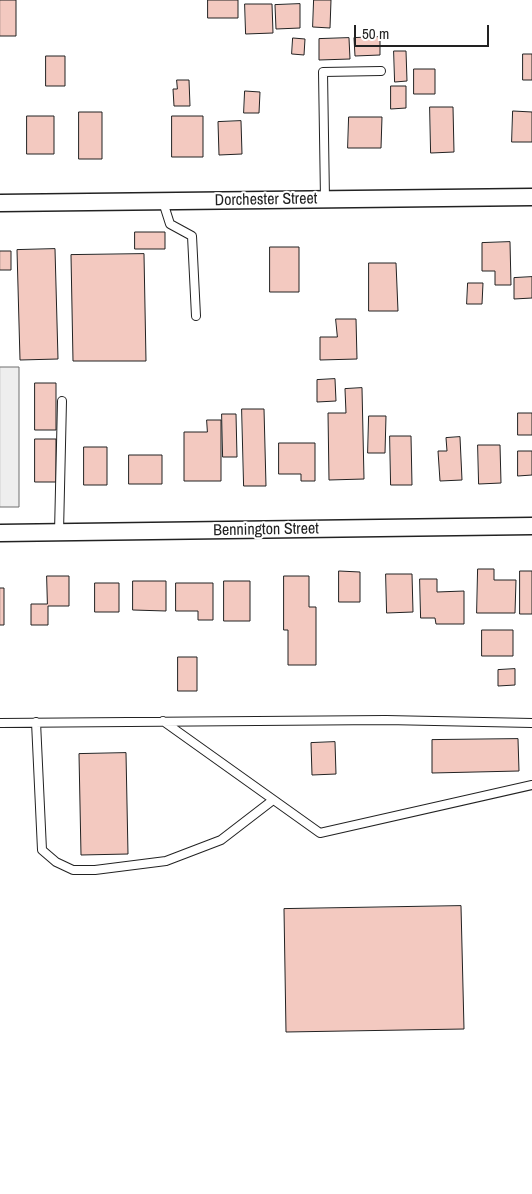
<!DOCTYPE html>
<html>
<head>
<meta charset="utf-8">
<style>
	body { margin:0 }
	#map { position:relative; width:532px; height:1194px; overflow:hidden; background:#fff; font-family:"Archivo Narrow",sans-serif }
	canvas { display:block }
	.scale { position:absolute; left:354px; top:25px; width:135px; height:22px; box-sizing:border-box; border:2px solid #222; border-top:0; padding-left:6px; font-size:15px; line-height:18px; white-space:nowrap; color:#222; -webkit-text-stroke:4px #fff; paint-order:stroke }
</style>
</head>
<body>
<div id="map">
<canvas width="532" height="1194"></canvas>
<div class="scale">50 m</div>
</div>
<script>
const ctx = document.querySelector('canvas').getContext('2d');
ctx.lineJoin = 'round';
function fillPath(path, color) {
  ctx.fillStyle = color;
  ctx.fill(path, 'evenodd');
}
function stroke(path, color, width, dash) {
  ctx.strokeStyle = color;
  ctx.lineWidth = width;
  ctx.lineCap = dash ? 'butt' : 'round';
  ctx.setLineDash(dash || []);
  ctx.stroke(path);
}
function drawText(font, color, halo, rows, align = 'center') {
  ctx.font = font + ' "Archivo Narrow",sans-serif';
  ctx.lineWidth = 4;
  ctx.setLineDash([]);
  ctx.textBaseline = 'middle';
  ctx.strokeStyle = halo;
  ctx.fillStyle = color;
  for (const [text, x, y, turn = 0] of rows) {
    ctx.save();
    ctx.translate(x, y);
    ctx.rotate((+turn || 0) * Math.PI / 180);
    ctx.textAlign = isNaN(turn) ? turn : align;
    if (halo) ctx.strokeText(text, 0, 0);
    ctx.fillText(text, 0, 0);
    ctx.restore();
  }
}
const green = new Path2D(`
	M0,367h19v140h-19z`);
const building = new Path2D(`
	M0,0h16v36h-16z
	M208,0h30v18h-30z
	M314,0h17l-1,28 -17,-1z
	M245,4h27l1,29 -27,1z
	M300,4v24l-24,1 -1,-24z
	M380,37v18l-25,1 -1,-18z
	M293,38l12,1 -1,16 -12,-1z
	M349,38l1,21 -31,1v-21z
	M394,51h12l1,30 -12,1z
	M523,54h9v26h-9z
	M46,56h19v30h-19z
	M414,69h21v25h-21z
	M177,80h12l1,26h-16l-1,-17h4z
	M391,86h15v22l-15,1z
	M245,91l15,1 -1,21h-15z
	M430,107h23l1,45 -23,1z
	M513,111l19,1v30h-20z
	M79,112h23v47h-23z
	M27,116h27v38h-27z
	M172,116h31v41h-31z
	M349,117h33l-1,31h-33z
	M241,121l1,33 -23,1 -1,-33z
	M135,232h30v17h-30z
	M510,242l1,43h-16v-14h-13v-28z
	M270,247h29v45h-29z
	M55,249l3,110 -38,1 -3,-110z
	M0,251h11v19h-11z
	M144,254l2,107h-73l-2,-106z
	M369,263h27l2,48h-29z
	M532,277v21l-18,1v-21z
	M468,283h15l-1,21h-15z
	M336,319h20l1,40 -37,1v-23h17z
	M335,379l1,22 -19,1v-22z
	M35,383h21v47h-21z
	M362,388l2,91 -35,1 -1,-67h18l-1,-24z
	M242,409h22l2,77h-22z
	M518,413h14v22h-14z
	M222,414h14l1,43h-14z
	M369,416h17l-1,37h-17z
	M207,420h14v61h-37v-49h23z
	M390,436h21l1,49h-21z
	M460,437l2,43 -22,1 -2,-30h9l-1,-13z
	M35,439h21v43h-21z
	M279,443h36v38h-14v-7h-22z
	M478,445h22l1,38 -22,1z
	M84,447h23v38h-23z
	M518,451h14v24l-14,1z
	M129,455h33v29h-33z
	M478,569h16v11h22l-1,33h-38z
	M339,571l21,1v30h-21z
	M520,571h12v43h-12z
	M386,574h26l1,38 -26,1z
	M47,576h22v30h-21v19h-17v-21h16z
	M284,576h25v31h7v58h-28v-35h-4z
	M420,579h17v13l27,-1v33h-28l-1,-6h-14z
	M133,581h33v30l-33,-1z
	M224,581h26v40h-26z
	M95,583h24v29h-24z
	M176,583h37v37h-15v-9h-22z
	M0,588h4v37h-4z
	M482,630h31v26h-31z
	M178,657h19v34h-19z
	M515,669v16l-17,1v-16z
	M518,739l1,32 -87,2v-33z
	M335,742l1,32 -24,1 -1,-32z
	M126,753l2,101 -47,1 -2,-101z
	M461,906l3,123 -178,3 -2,-123z`);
const service = new Path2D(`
	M325,199l-2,-127 58,-1
	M163,202l7,22 22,12 4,80
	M59,532l3,-131
	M163,721l157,112 212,-48
	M36,722l6,128 14,12 17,8h22l71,-9 55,-21 52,-40
	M0,723l386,-3 146,3`);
const minor = new Path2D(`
	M0,203l532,-6
	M0,533l532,-7`);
const streetNames = [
	["Dorchester Street",266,200,-1],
	["Bennington Street",266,530,-1]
];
fillPath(green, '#eee');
stroke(green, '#6f6f6f', 1);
fillPath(building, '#f3c9c0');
stroke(building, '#222', 1);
stroke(service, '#222', 10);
stroke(minor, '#222', 19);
stroke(service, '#fff', 8);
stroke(minor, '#fff', 16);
drawText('16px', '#222', '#fff', streetNames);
</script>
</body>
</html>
